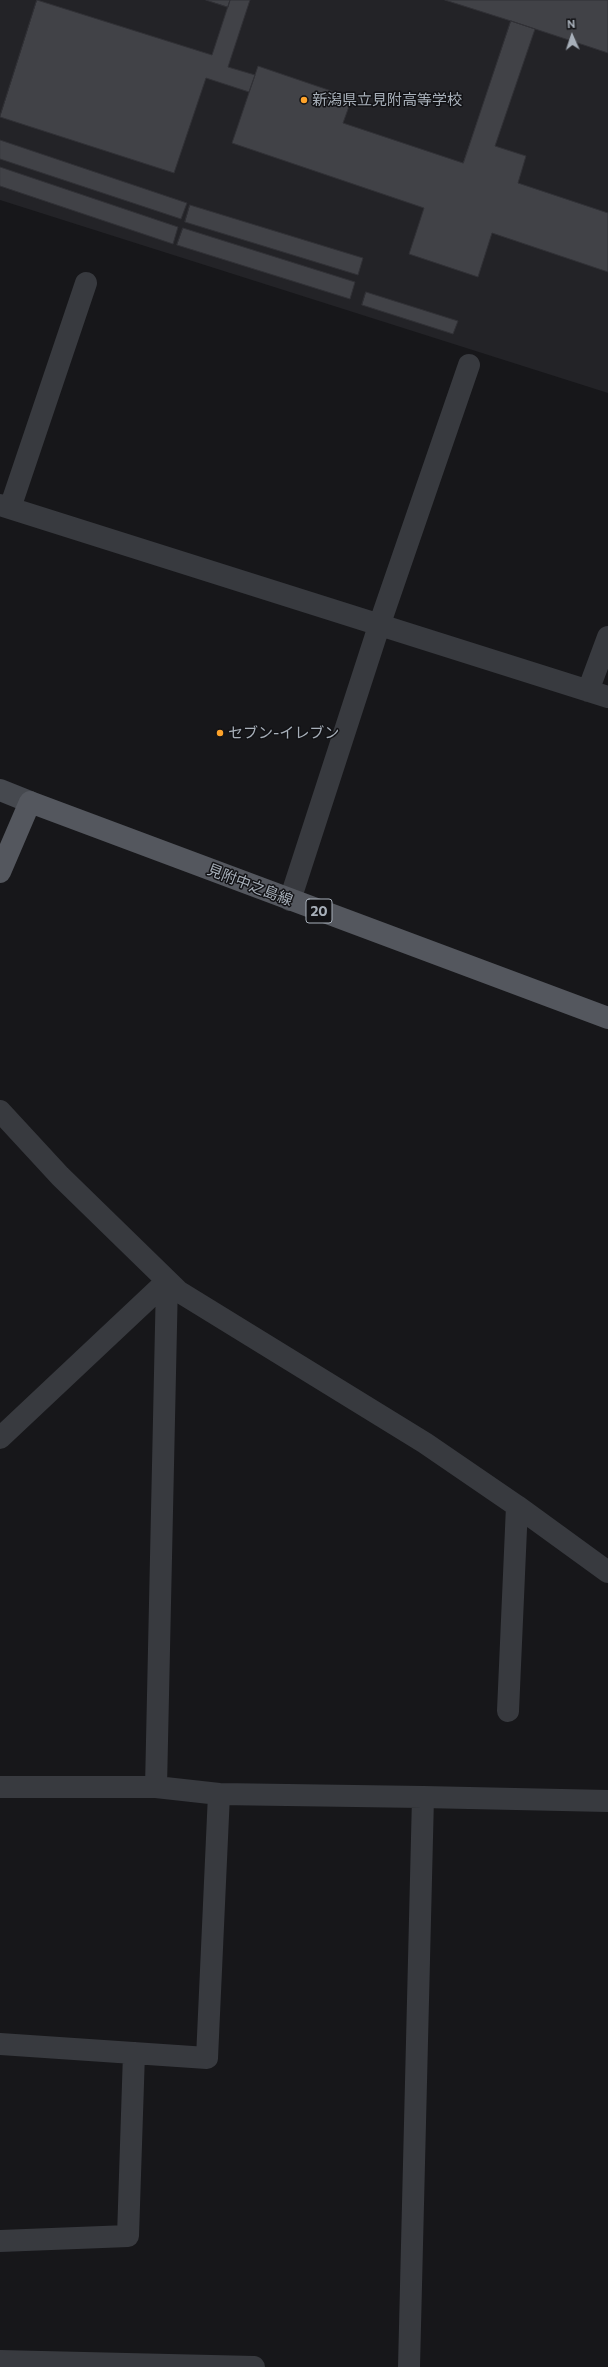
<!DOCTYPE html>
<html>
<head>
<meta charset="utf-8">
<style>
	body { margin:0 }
	#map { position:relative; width:608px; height:2367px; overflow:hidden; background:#17171a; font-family:Commissioner,sans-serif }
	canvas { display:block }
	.north { position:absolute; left:552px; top:16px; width:40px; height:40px; -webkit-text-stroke:3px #121215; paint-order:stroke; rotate:357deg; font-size:11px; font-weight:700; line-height:16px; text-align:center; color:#a8b0ba }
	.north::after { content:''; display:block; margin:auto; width:14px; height:18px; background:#a8b0ba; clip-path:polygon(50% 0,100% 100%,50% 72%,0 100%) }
</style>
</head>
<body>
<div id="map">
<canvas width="608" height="2367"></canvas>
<div class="north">N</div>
</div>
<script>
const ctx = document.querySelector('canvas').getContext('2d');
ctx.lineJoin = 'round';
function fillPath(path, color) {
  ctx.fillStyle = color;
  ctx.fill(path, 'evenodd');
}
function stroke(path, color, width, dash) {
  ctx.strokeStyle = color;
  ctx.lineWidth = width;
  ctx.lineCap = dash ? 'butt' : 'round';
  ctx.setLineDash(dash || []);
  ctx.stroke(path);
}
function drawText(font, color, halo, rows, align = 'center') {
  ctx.font = font + ' Commissioner,"Noto Sans JP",sans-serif';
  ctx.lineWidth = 3;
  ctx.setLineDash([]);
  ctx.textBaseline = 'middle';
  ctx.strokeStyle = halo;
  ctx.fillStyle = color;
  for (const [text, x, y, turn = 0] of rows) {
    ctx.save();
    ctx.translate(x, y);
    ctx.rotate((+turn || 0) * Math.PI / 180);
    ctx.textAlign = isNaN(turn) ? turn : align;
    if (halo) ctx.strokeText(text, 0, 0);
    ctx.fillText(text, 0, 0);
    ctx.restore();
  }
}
const built = new Path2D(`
	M0,0h608v393l-608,-193z`);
const building = new Path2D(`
	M37,0l175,55 18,-55h20l-22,67 27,8 -6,17 -43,-14 -32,95 -174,-56z
	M206,0h24l-2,7z
	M445,0h163v53l-97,-32z
	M511,21l24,8 -40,117 31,10 -8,27 90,30v59l-116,-39 -14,44 -69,-23 15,-46 -192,-65 26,-77 94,32 -9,25 120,40z
	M0,140l187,63 -6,16 -181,-60z
	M0,167l178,60 -5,17 -173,-58z
	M190,205l173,53 -5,17 -173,-53z
	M183,228l172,54 -5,17 -173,-54z
	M366,292l92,29 -5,13 -91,-29z`);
const minor = new Path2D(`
	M0,505l608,192
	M10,508l76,-225
	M588,691l20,-54
	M290,900l90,-277 89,-258
	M0,1111l60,65 118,115 247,152 92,63 91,66
	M0,1438l167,-157
	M508,1711l9,-205
	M0,1787h156l63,7 -12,264 -207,-14
	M156,1787l11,-506
	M219,1794l204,3 -14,570
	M423,1797l185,4
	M0,2241l128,-5 6,-183
	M0,2361l254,6`);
const secondary = new Path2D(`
	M0,790l30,12`);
const primary = new Path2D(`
	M0,872l30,-70 578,216`);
const markers = [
	[304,100,4,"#fea32a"],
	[220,733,4,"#fea32a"]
];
const shields = [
	[319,911,26]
];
const shieldNames = [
	["20",319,911]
];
const poiNames = [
	["新潟県立見附高等学校",312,100],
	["セブン-イレブン",228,733]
];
const streetNames = [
	["見附中之島線",250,885,21]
];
fillPath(built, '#232327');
fillPath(building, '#414247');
stroke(building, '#313136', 1);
stroke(minor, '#383a3f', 22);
stroke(secondary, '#46494f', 22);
stroke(primary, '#54575e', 22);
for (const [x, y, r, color] of markers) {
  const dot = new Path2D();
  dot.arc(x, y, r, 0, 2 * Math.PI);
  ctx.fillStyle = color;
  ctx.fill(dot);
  stroke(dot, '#121215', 1.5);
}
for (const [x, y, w] of shields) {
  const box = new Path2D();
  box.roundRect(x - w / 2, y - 12, w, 24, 3);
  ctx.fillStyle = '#121215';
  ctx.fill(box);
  stroke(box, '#a8b0ba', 1);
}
drawText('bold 14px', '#a8b0ba', null, shieldNames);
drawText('15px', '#a8b0ba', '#121215', poiNames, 'left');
drawText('15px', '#a8b0ba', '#121215', streetNames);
</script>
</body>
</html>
